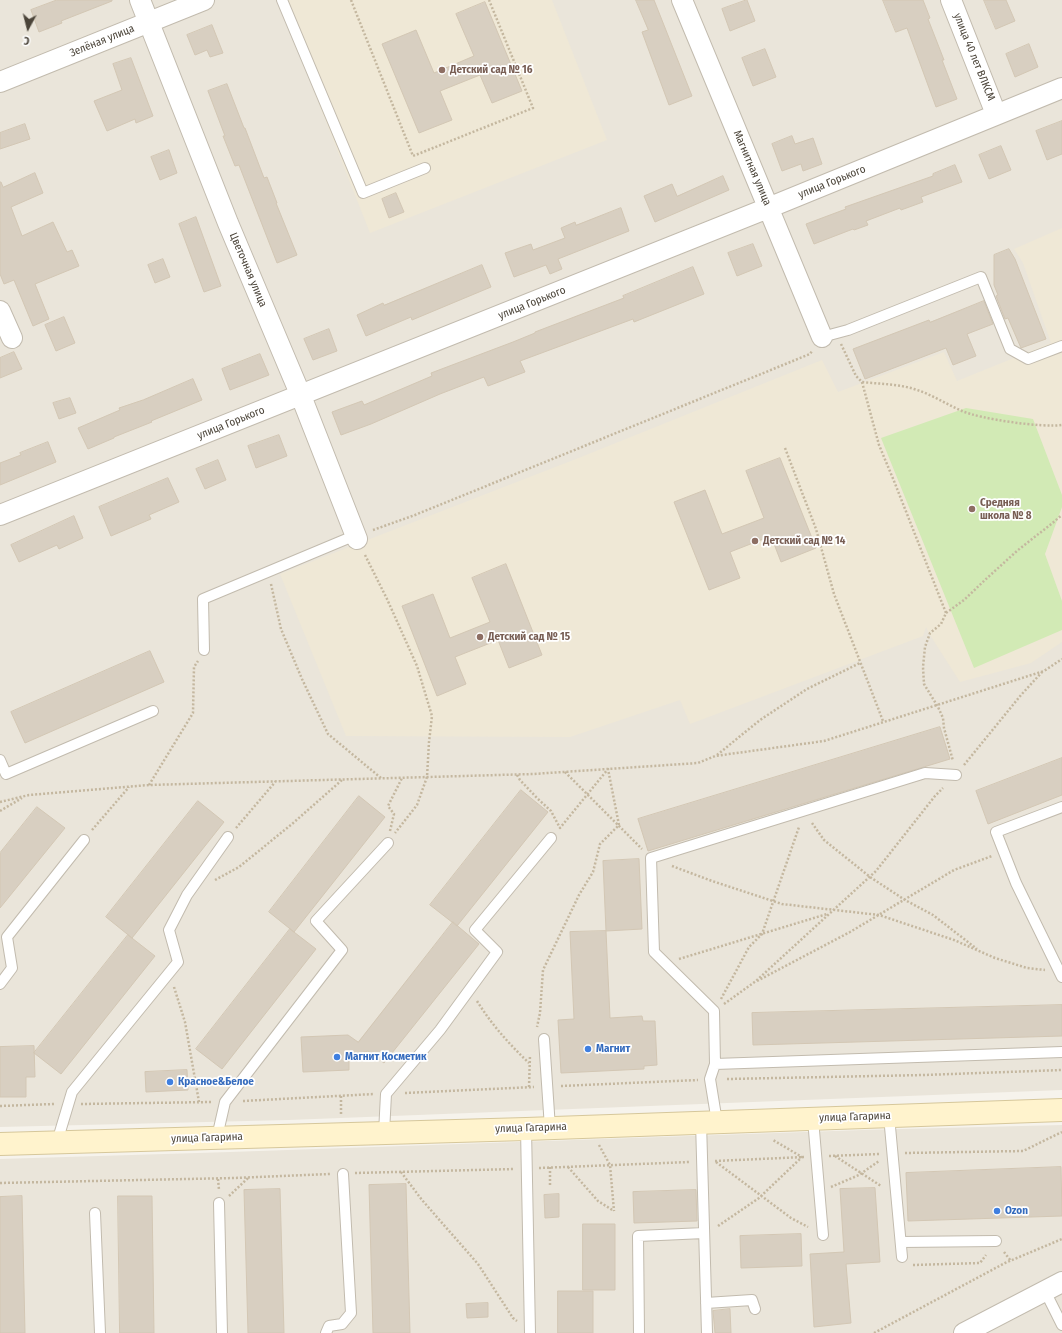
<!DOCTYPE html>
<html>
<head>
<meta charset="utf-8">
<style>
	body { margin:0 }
	#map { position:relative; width:1062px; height:1333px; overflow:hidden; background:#f6f3ec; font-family:"Fira Sans Condensed",sans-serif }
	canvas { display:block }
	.north { position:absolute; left:8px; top:8px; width:40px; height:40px; -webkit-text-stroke:3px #fff; paint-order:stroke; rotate:187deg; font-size:11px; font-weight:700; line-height:16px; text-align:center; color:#4b4439 }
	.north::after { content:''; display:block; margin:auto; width:14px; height:18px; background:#4b4439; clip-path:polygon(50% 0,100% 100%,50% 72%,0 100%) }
</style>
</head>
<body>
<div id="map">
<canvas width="1062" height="1333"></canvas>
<div class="north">С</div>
</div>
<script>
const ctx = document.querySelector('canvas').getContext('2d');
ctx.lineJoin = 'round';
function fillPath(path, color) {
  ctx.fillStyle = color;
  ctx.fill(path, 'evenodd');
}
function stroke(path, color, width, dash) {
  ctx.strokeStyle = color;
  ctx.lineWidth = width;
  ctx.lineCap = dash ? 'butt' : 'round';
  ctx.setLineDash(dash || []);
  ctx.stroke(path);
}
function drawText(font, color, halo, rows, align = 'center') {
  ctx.font = font + ' "Fira Sans Condensed",sans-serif';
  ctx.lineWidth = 3.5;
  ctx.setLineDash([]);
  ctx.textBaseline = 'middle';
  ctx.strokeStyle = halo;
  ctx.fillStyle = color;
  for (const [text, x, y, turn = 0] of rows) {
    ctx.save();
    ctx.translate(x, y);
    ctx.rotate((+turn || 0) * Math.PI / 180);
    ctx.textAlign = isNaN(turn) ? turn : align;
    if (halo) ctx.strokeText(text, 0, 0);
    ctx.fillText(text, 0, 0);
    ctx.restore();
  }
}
const residential = new Path2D(`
	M0,0h1062v1090l-773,30 -289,7z
	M1062,1125v208h-1062v-174l230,-7 632,-22z`);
const education = new Path2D(`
	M278,0h274l55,140 -237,93z
	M1062,228v414l-31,21 -71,19 -30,-47 -4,-8 -3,9 -233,88 -10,-24 -110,37 -224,-1 -66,-162 301,-117 241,-97 16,32 106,-40 13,29 94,-38 -28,-80 -9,-14z`);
const green = new Path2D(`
	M966,408l67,11 29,76v12l-17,47 17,47v29l-88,38 -93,-230z`);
const building = new Path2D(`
	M57,0h55v1l-51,20 1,2 -23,9 -8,-22z
	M636,0h18l38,96 -23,9 -27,-73 6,-2z
	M747,0l8,21 -25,10 -8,-22z
	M883,0h40l7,18 -2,1 16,41h-2l15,39 -21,8 -29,-79 -11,4z
	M984,0h22l9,21 -19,8z
	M485,2l37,89 -30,12 -12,-28 -40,16 12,29 -33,13 -37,-89 34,-14 18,43 40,-17 -18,-42z
	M212,25l11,28 -13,4 -3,-7 -12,5 -8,-20z
	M1029,44l9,23 -23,10 -9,-23z
	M765,49l11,28 -23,9 -11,-28z
	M131,58l22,58 -17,7 -1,-4 -28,12 -13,-30 28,-11 -9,-26z
	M227,84l17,44h1l19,50 3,-1 10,26h-1l21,52 -20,8 -38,-98 -4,1 -12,-30h2l-17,-45z
	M1062,121v33l-15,6 -11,-29z
	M25,124l5,15 -30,10v-16z
	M792,136l3,8 18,-6 9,26 -19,7 -2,-7 -19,7 -10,-27z
	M1001,146l10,24 -22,9 -10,-24z
	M169,150l8,23 -17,7 -9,-23z
	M955,165l7,17 -41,15 2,5 -22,8 -1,-2 -34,13 2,4 -14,5 -1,-1 -39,15 -8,-20 40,-15 -1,-2 88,-31v-2z
	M35,173l8,20 -32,14 11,29 31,-14 14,30 5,-2 7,16 -44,18 14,35 -16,7 -19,-46 -10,4 -4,-10v-92h1l2,5z
	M723,176l6,14 -74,32 -11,-26 28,-12 5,12z
	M396,193l8,19 -15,6 -7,-19z
	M621,208l8,23 -71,28 4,10 -12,5 -4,-9 -32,12 -9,-24 26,-9 2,6 32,-12 -4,-10 14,-6 1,3z
	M196,217l25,69 -17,6 -25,-68z
	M753,244l9,22 -25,10 -9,-23z
	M1009,249l6,10 31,80 -25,9 -13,-30 -3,1 -9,-23 2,-1 -4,-10v-30z
	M163,259l7,18 -15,6 -7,-18z
	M482,265l9,22 -79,33 -1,-3 -45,19 -9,-21 26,-12 1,2z
	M693,267l11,27 -70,28 -1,-3 -113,42 5,11 -37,14 -4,-9 -44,17 -69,30 -30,11 -9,-23 30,-11 2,4 68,-29 -1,-3 82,-31 22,-9v-1l89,-34 -1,-2z
	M984,301l9,23 -26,10 9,22 -23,9 -7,-17 -81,31 -12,-30 76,-29 1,2z
	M64,317l11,26 -19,8 -11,-26z
	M329,329l8,22 -24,9 -9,-21z
	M14,352l8,17 -22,9v-20z
	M260,354l9,21 -39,15 -8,-21z
	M193,379l9,21 -51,21 1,1 -38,15v1l-26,11 -10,-21 42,-18 -1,-2 24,-8z
	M70,398l6,15 -17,6 -6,-16z
	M279,435l8,21 -31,12 -8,-22z
	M48,442l8,20 -56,23v-22l21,-8 -1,-2z
	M780,458l36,90 -35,14 -10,-26 -41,16 10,26 -31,12 -35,-88 31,-12 17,44 42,-16 -18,-47z
	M218,460l8,20 -21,9 -9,-20z
	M168,478l11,24 -30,13 2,4 -40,17 -12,-29z
	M74,516l9,22 -24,11 -2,-4 -38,17 -8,-17z
	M506,564l36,91 -33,13 -11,-28 -43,17 11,27 -29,12 -35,-90 31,-12 17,44 40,-16 -18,-44z
	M150,651l14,31 -139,61 -14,-31z
	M940,727l10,32 -302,92 -10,-32z
	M1062,758v37l-74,29 -12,-33z
	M521,790l27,22 -91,114 -27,-21z
	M359,796l26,21 -91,115 -25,-20z
	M198,801l26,21 -92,116 -26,-21z
	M37,807l28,21 -65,80v-55z
	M639,859l3,70 -36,2 -3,-70z
	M453,922l26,22 -95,119 -16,-12 -19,6v13l-46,2 -2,-35 47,-2 10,7z
	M290,929l26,20 -94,120 -26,-20z
	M606,931l4,87 32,-2 1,5h12l2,44 -13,1v3l-83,4 -3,-53 16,-1 -4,-87z
	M128,935l27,21 -94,118 -27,-21z
	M1062,1005v31l-309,9 -1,-32z
	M34,1046l1,31h-9v20h-26v-50z
	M187,1070l1,20 -42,2 -1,-20z
	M1061,1167l1,49 -154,5 -2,-48z
	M406,1184l4,149h-37l-4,-148z
	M875,1188l5,74 -34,2 5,59 -37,4 -4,-73 34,-2 -4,-63z
	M280,1189l4,144h-36l-4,-143z
	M696,1190l1,31 -63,2 -1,-31z
	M559,1194v23l-14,1 -1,-23z
	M22,1196l3,137h-25v-136z
	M118,1196h34l2,137h-34z
	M583,1224h32v66h-32z
	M801,1234l1,32 -61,2 -1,-32z
	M558,1291h35v42h-35z
	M488,1303v14l-21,1 -1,-14z
	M730,1309l1,24h-16l-2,-22z`);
const path = new Path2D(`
	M351,0l62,156 120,-48 -44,-108
	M841,344l15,32 6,6c18,2 36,2 52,7 17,5 32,15 48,22 18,8 81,17 100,14
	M862,382l17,63 15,36 52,132 -5,11 -11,9 -5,14 -2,20 1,17 14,23 5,11 1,10 9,33
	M785,448l31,81 18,65 49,127
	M373,530l42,-15 395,-161 2,-3
	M365,555l22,44 30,67 15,50 -3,26 -2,35 -10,28 -22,28
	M271,584l10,45 21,50 26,55 53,44
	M946,613l18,-13 22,-21 32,-29 32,-25 12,-10
	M717,755l43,-35 47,-31 53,-26
	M964,765l57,-70 22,-24
	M565,772l77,77
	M517,775l3,5 17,18 14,13 9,17 48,-59 11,56 -19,19 -7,28 -14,23 -36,75 -3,43 -3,14
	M149,785l44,-72 1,-46 4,-6
	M0,802l29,-7 120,-10 384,-11 165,-11 17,-7 109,-15 220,-70 18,-12
	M0,811l22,-13
	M812,823l12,17 46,37 35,23 28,15 44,34
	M236,828l40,-47
	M92,830l37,-43
	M390,831l4,-17 -6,-8 14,-28
	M672,866l40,15 70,23 97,11 75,25 41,18 32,10 18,2
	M215,880l24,-13 53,-43 50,-44
	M679,959l148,-45
	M757,981l93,-49 104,-62 38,-14
	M174,987l11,35 14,80
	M721,999l28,-52 13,-13 37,-107
	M477,1001c15,24 32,43 52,62
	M724,1004l32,-23 120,-110 59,-75 8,-8
	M727,1079l197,-4 138,-5
	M561,1086l137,-6
	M529,1087l1,-32
	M405,1093l129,-6
	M341,1096v19
	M243,1101l131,-7
	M81,1104l131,-2
	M0,1106l54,-2
	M599,1145l11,20 4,46
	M905,1153l118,-2 39,-19
	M829,1156l51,-2
	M835,1156l46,30
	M715,1161l89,-4
	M716,1162l75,56 17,9
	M550,1167v18
	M568,1167l30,34 16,10
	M539,1168l151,-6
	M401,1172l21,28 56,64 35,54 4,3
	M355,1173l159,-4
	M218,1179l1,11
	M0,1183l234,-5 96,-4
	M831,1187l28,-12 20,-14
	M229,1196l19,-18
	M718,1226l41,-28 43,-41 -29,-17
	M1004,1252l7,9
	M913,1265l67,-2 6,-8
	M874,1333l131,-70 57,-24`);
const service = new Path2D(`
	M282,0l81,193 62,-25
	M822,337l26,-7 133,-53 29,72 18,10 34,-13
	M204,650l-1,-51 153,-64
	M0,760l6,14 147,-63
	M1062,807l-66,25 20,51 46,94
	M0,984l12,-16 -5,-31 77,-97
	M544,1039l6,89
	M715,1064l347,-12
	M889,1116l13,141
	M813,1119l10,116
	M701,1122l6,211
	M717,1122l-7,-43 5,-15 -1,-53 -60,-59 -3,-94 274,-85 31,2
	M526,1129l4,204
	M384,1133l2,-39 54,-64 57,-78 -22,-22 76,-92
	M217,1137l8,-35 117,-152 -26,-29 72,-78
	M57,1142l15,-50 106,-130 -9,-32 18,-35 41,-58
	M219,1203l3,130
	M95,1213l5,120
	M901,1242l95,-1
	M1045,1291l17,34
	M706,1303l46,-3 3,9
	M326,1333l3,-7 13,-2 9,-11 -8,-139
	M639,1333l-1,-97 66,-3`);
const minor = new Path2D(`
	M140,0l88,223 73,173 56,143
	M682,0l140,337
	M951,0l45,114
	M0,82l204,-82
	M0,311l12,27
	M0,515l768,-307 294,-120
	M964,1333l98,-51`);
const secondary = new Path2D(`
	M0,1144l526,-15 536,-19`);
const markers = [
	[442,70,4,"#8d6e63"],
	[972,509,4,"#8d6e63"],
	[755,541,4,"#8d6e63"],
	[480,637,4,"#8d6e63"],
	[588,1049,4,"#3f7fe0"],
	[337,1057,4,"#3f7fe0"],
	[170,1082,4,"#3f7fe0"],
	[997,1211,4,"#3f7fe0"]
];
const streetNames = [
	["Зелёная улица",102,41,-22],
	["улица 40 лет ВЛКСМ",974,57,68],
	["Магнитная улица",752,168,67],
	["улица Горького",832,182,-22],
	["Цветочная улица",248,270,67],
	["улица Горького",532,303,-22],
	["улица Горького",231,423,-22],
	["улица Гагарина",855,1117,-2],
	["улица Гагарина",531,1128,-2],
	["улица Гагарина",207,1138,-2]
];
const educationNames = [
	["Детский сад № 16",450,70],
	["Cредняя",980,503],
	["школа № 8",980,516],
	["Детский сад № 14",763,541],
	["Детский сад № 15",488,637]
];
const shopNames = [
	["Магнит",596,1049],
	["Магнит Косметик",345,1057],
	["Красное&Белое",178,1082],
	["Ozon",1005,1211]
];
fillPath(residential, '#eae5da');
fillPath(education, '#efe8d6');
fillPath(green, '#d2eab5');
fillPath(building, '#d8cfc1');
stroke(building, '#d3c7b4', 1);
stroke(service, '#c2bbae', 12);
stroke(minor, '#c2bbae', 22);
stroke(secondary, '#d6c79b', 24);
stroke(path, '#c4b79f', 2.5, [2, 2]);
stroke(service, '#fff', 10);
stroke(minor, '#fff', 20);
stroke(secondary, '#fff3cd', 22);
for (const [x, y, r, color] of markers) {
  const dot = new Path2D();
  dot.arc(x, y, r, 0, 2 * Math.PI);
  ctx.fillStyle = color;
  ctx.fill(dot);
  stroke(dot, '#fff', 1.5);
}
drawText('11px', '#4b4439', '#fff', streetNames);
drawText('bold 11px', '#785e54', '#fff', educationNames, 'left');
drawText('bold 11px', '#366cbe', '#fff', shopNames, 'left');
</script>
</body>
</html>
